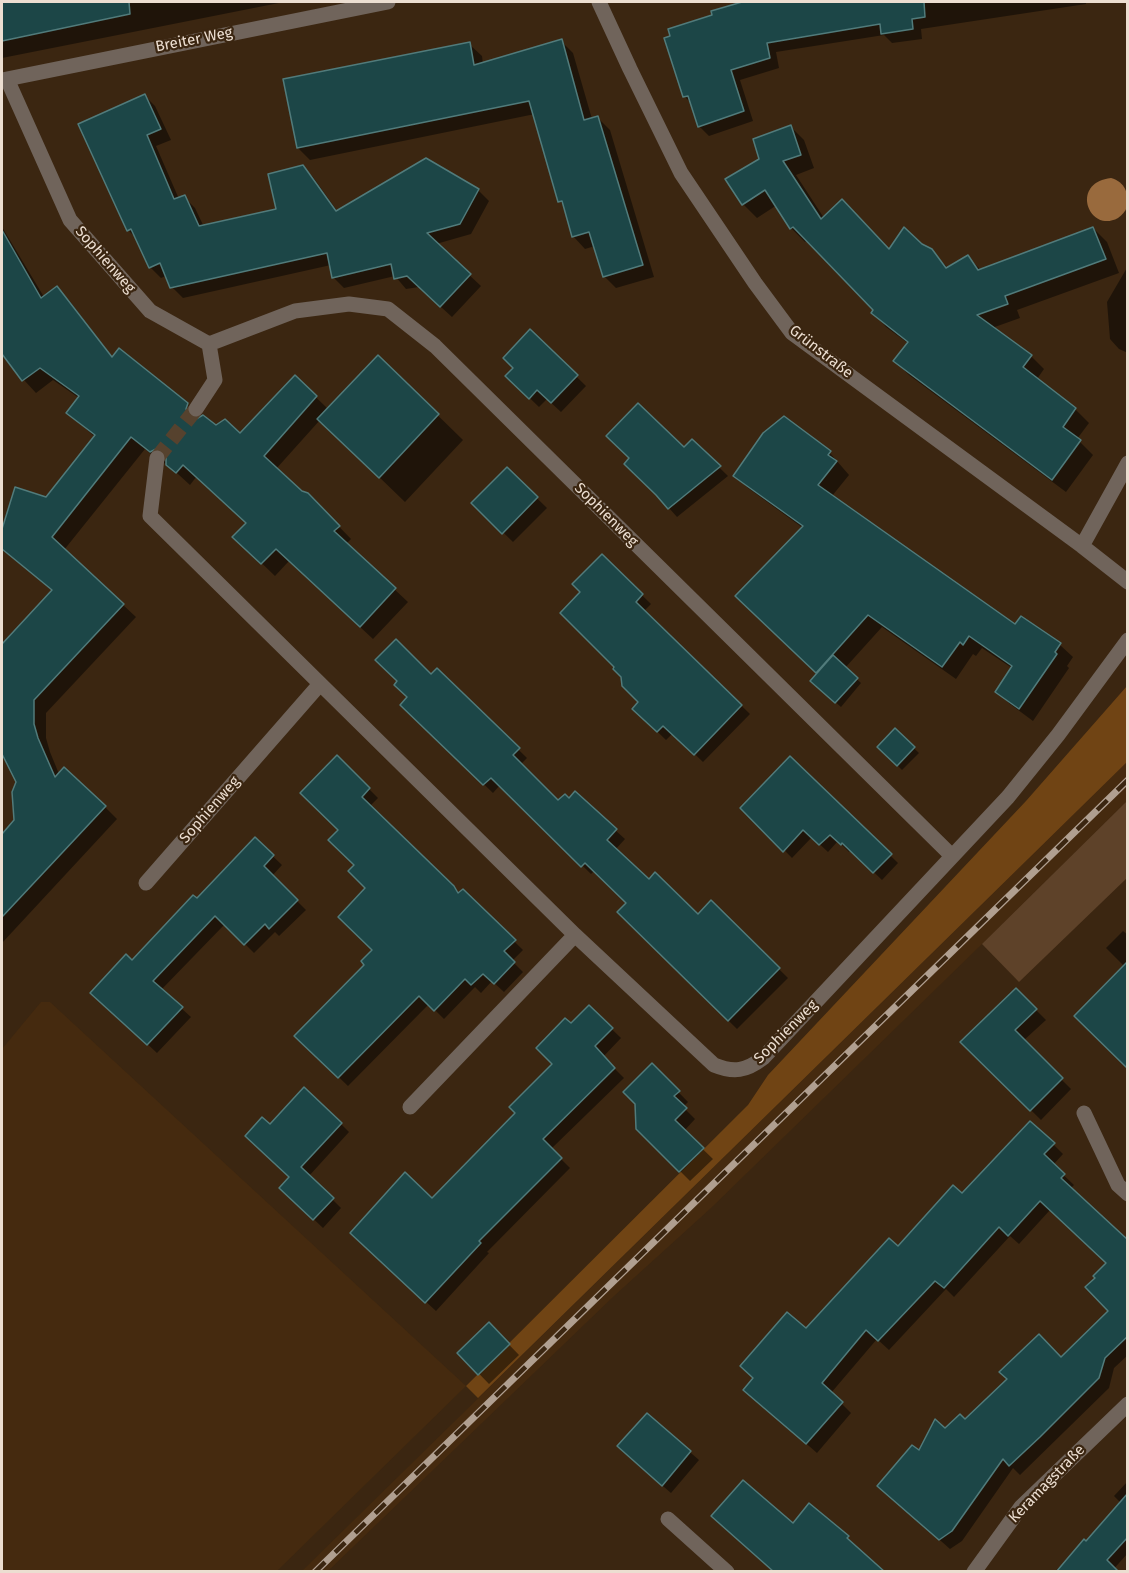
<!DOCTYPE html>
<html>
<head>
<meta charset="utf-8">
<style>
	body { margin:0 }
	#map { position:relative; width:1129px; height:1573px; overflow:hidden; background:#3b2611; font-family:"Fira Sans",sans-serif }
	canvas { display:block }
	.frame { position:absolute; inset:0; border:3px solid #ecded1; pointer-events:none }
</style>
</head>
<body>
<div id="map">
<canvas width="1129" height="1573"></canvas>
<div class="frame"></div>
</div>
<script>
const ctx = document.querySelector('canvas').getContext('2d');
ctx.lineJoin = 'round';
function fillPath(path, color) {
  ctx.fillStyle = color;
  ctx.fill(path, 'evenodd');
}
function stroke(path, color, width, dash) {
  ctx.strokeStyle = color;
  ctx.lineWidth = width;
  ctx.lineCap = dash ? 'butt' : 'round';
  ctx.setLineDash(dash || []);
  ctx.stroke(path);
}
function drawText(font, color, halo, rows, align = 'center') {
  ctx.font = font + ' "Fira Sans",sans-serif';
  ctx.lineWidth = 4.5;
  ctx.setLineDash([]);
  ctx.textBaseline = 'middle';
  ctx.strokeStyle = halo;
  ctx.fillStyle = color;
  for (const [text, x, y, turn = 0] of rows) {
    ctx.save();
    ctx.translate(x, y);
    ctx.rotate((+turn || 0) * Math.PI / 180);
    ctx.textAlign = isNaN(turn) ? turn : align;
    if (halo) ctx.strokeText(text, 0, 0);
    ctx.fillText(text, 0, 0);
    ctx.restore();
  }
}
const built = new Path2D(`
	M1127,762v39l-145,143 -271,264 -97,88 -286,275 -27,1z
	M41,1002h9l416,384 -189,185h-275v-522z`);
const green = new Path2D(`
	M1127,801v77l-108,104 -37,-38z`);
const forest = new Path2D(`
	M1127,686v76l-649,636 -12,-12 282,-281 20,-30 258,-274z`);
const water = new Path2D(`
	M1111,178c14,4 18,15 16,29 -2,5 -5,8 -9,11 -29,16 -49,-35 -7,-40z`);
const shadow = new Path2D(`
	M2,2h282l-282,56z
	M747,2h339v2l-165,25 1,10 -30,4 -8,-8 -108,17 3,16 -39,12 13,41 -44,15 -10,-10 -6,-21 -9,-9 30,-80 -1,-4z
	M561,41l12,12 19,66 6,-1 12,12 44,147 -38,11 -12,-12 -9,-30 -10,3 -12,-13 -8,-29 -5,-6 -25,-87 -225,46 -12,-12 171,-104 13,12 1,8z
	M144,95l11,11 16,34 -15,6 23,53 5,-2 11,11 9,19 74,-17 24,-44 11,11 25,35 140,-22 11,11 -18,33 -35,10 45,42 -29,31 -33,-30 -13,2 -11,-13 -51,12 -11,-11 -2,-12 -148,33 -11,-11 -6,-11 -5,2 -11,-11 -14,-29 -8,-8z
	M790,126l14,14 10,28 -18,7 28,43 66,33 31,-5 10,4 17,18 20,-11 14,14 111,-43 14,14 12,31 -102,37 3,8 -28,10 39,28 13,13 -7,10 38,30 14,14 -12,16 16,16 -27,37 -157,-117 -14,-14 14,-17 -23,-17 -13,-14 2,-3 -67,-70 -3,2 -14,-14 -14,-23 -20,13 -14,-14 17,-44z
	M2,227l42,70 13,-9 12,12 44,58 74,46 14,14 14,9 25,8 55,-58 33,32 50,-52 85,83 -58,62 -85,-82 -44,49 45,39 30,31 -5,5 62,58 -35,37 -84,-78 -14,15 -28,-27v-26l-50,-47 -7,9 -23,-21 1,-2 -5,2 -18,-15 -81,101 72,67 -90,96v25l4,14 9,22 46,33 12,12 -115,124v-107l14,-15 2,-39 -16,-33v-103l51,-55 -51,-42v-19l45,-31 48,-62 -27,-24 11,-15 -26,-18 -17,13 -12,-13 -22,-29z
	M1128,266v87l-9,-4 -9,-10 -3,-37z
	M530,331l56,55 -25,26 -14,-13 -8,8 -32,-31 8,-8z
	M692,441l36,35 -51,41 -8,-9 15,-59z
	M830,453l19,22 -17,21 184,131 6,-9 38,27 13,12 -6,9 2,2 -36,53 -23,-17 -13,-12 15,-24 -30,-20 -6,8 -3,-2 -17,25 -74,-52 -37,41 16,15 -20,24 -25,-22 2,-11 -68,-65 53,-81 -55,-40 -13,-12z
	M507,469l40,39 -34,34 -40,-39z
	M602,556l49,48 -7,7 106,103 -47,48 -30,-29 -7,7 -32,-31 6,-7 -17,-25 -41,-85z
	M437,670l90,88 -6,6 37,38 11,-2 6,-6 50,45 -10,11 34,31 49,35 13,-14 77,76 -51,51 -118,-117 9,-9 -34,-32 -3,3 -91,-89 -7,8 -91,-88z
	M895,730l24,23 -17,17 -23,-23z
	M337,757l41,41 -9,9 90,87 4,-3 60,59 -11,11 11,11 -19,20 -12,-11 -11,12 -6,-6 -31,32 -15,-15 -81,82 -52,-50 71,-71 7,-15 -7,-62 -27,-58z
	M790,758l108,105 -16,17 -31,-30 -2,2 -11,-11 -10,11 -16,-15 -20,21 -49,-50z
	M255,839l27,26 -10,11 34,34 -27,26 -4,-4 -21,21 -29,-29 -64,66 30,27 -34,36 -56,-52 31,-38 65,-63z
	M1123,931l5,4v132l-3,-100 -19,-19z
	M1016,990l30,30 -23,21 48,48 -30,31 -79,-78z
	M589,1007l32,31 -18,19 21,21 -73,71 19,19 -83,84 2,1 -53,58 -75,-69 72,-42 84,-87 37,-49 17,-39z
	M652,1065l36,37 -5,5 12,12 -11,12 29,28 -23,22 -53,-53z
	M341,1124l8,8 -40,44 32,32 -18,20 -42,-40 10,-10 -20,-52z
	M1053,1144l10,10 -10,11 21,20 -4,4 58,54v112l-14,13 -5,20 -89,87 -7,-7 -51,73 -12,8 -61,-54 30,-42 26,-23 20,-9 96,-62 49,-48 -2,-48 -58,-53 -31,34 -9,-8 -56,61 -8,-8 -57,61 -12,-11 -46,54 20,20 -34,40 -72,-63 61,-60 92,-82 64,-53z
	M489,1324l30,31 -30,29 -30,-31z
	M647,1415l52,45 -28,33 -44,-38z
	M1128,1481v72l-17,19h-57l32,-29 35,-40 -7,-7z`);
const building = new Path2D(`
	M2,2h127l1,12 -128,27z
	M742,2h182l1,15 -13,2 1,10 -32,5 -1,-10 -113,19 3,15 -39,12 13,41 -46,16 -10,-31 -5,1 -19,-59 6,-2 -2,-7 44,-14 -1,-4z
	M562,39l22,81 14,-4 45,149 -40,12 -14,-45 -17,5 -10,-36 -4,1 -29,-101 -232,47 -14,-69 187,-37 4,23z
	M145,94l16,35 -14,6 27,64 11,-4 14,31 77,-17 -8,-35 35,-9 33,46 90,-53 53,31 -19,35 -33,9 44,41 -31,33 -33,-31 -13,3 -3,-15 -59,14 -5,-25 -157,35 -10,-25 -11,5 -18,-39 -4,2 -49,-107z
	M791,125l10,30 -18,6 38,58 21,-20 47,50 15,-22 18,17 10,5 14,19 22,-13 10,15 115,-43 13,32 -101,37 3,8 -31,11 55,40 -9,12 53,41 -13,19 18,13 -29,40 -159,-119 15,-19 -37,-29 2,-3 -80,-83 -3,2 -25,-39 -23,15 -17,-26 34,-20 -6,-20z
	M2,230l39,68 16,-12 55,71 7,-9 69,55 -2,6 5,8 5,2 7,-4 13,10 9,-6 15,14 55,-58 22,21 -53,60 38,35 6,2 32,33 -6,5 62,57 -36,39 -84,-78 -15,15 -29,-27 14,-14 -63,-58 -7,8 -10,-8v-10l-3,-4 -5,-3 -8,4 -19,-15 -79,100 72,67 -90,96v24l4,14 17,39 9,-10 42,39 -104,111v-83l12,-14 -2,-28 4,-10 -14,-28v-110l50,-54 -50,-41v-20l13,-42 31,10 49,-62 -29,-22 13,-17 -39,-28 -18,13 -20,-27z
	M530,329l48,46 -27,28 -14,-13 -8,9 -24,-23 8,-8 -10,-10z
	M378,355l61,59 -60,64 -62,-59z
	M638,403l46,44 8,-8 29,27 -53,43 -12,-14 -32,-31 5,-6 -23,-22z
	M784,416l47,35 -3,4 9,6 -19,24 197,139 6,-8 40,27 -6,9 2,2 -38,55 -24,-17 17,-26 -43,-30 -6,9 -3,-3 -18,25 -74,-52 -52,58 -81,-77 68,-70 -70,-50 30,-43z
	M507,467l31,30 -36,37 -31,-31z
	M602,554l41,40 -7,8 106,103 -48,50 -31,-29 -6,6 -25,-23 6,-7 -16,-16 -1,-9 -8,-8 1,-2 -54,-54 20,-21 -8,-8z
	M396,639l35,35 6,-6 83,80 -7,7 45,45 7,-6 4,4 6,-7 42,38 -10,11 42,39 6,-7 43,42 13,-14 69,68 -52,53 -111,-109 9,-9 -41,-40 -4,4 -90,-89 -8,7 -83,-80 7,-8 -13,-12 3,-4 -22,-21z
	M833,655l25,23 -23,25 -25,-22z
	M895,728l20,19 -18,19 -20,-19z
	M337,755l33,33 -8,9 92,89 4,7 5,-4 53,51 -12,11 11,11 -21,22 -11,-10 -12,11 -6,-6 -31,32 -15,-15 -81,82 -44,-42 70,-71 -3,-4 11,-11 -34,-33 27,-29 -17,-17 6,-6 -26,-25 10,-10 -38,-37z
	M790,756l102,98 -19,19 -31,-30 -1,2 -11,-10 -11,10 -16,-15 -20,22 -43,-44z
	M255,837l19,18 -10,11 34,34 -29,29 -4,-5 -21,21 -29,-29 -62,65 30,26 -36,38 -57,-52 36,-39 6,6 61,-65 4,3z
	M1128,961v108l-54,-53z
	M1016,988l21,21 -22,21 48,48 -33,33 -70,-69z
	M589,1005l24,23 -18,18 20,22 -72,71 19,19 -83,83 2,2 -56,60 -75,-70 55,-61 27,26 83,-85 -6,-6 43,-43 -16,-16 29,-30 6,5z
	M652,1063l28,28 -6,5 13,12 -12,12 29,28 -25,24 -43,-43 -1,-25 -12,-12z
	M304,1087l38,36 -41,44 33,31 -21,22 -34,-32 10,-11 -44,-41 17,-19 8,7z
	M1030,1121l25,22 -11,11 21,20 -4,4 67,62v96l-23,22 -6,20 -59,59 -31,29 -6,-7 -51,72 -13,9 -62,-54 35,-41 7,5 16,-31 10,9 15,-14 5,5 42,-40 -8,-7 40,-38 22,23 47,-46 -23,-24 10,-9 -2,-2 13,-13 -66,-62 -32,35 -9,-9 -55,61 -9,-7 -57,60 -12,-11 -44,53 21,19 -37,42 -63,-54 10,-12 -13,-12 47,-54 19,16 83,-90 9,8 55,-61 9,8z
	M489,1322l21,22 -32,31 -21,-22z
	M647,1413l44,38 -29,35 -45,-40z
	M743,1480l50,43 16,-20 40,33 -2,2 38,34h-111l-63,-56z
	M1128,1493v44l-21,23 12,12h-63l28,-33 2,2z`);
const streetTunnel = new Path2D(`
	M157,458l39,-49`);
const street = new Path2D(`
	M599,2l31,67 51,104 74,110 37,50 290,213 46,36
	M7,79l63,141 80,91 59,33 6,36 -19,29
	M2,80l386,-78
	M209,344l86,-33 54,-7 39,5 47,37 517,510
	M157,458l-7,58 425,419 139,130c20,8 32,6 49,-7l245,-261 50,-62 70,-95
	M1082,546l46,-83
	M146,883l174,-199
	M410,1107l165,-172
	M1084,1113l34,72 10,9
	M668,1519l59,53
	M974,1572l47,-65 107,-103`);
const rail = new Path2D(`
	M315,1572l813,-792`);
const streetNames = [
	["Breiter Weg",194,40,-11],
	["Sophienweg",105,260,49],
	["Grünstraße",821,352,38],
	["Sophienweg",606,515,45],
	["Sophienweg",210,810,-49],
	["Sophienweg",786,1032,-45],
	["Keramagstraße",1047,1484,-46]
];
fillPath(built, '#452a0f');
fillPath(green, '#5e4229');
fillPath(forest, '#704414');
fillPath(water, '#996a3d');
fillPath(shadow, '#0007');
fillPath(building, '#1c4647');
stroke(building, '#517b7b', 1.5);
stroke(streetTunnel, '#56422e', 15, [15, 8]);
stroke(street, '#70645b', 15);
stroke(rail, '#b09f90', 7);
stroke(rail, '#3b2611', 4.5, [14]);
drawText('15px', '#ecded1', '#3b2611', streetNames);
</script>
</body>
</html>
